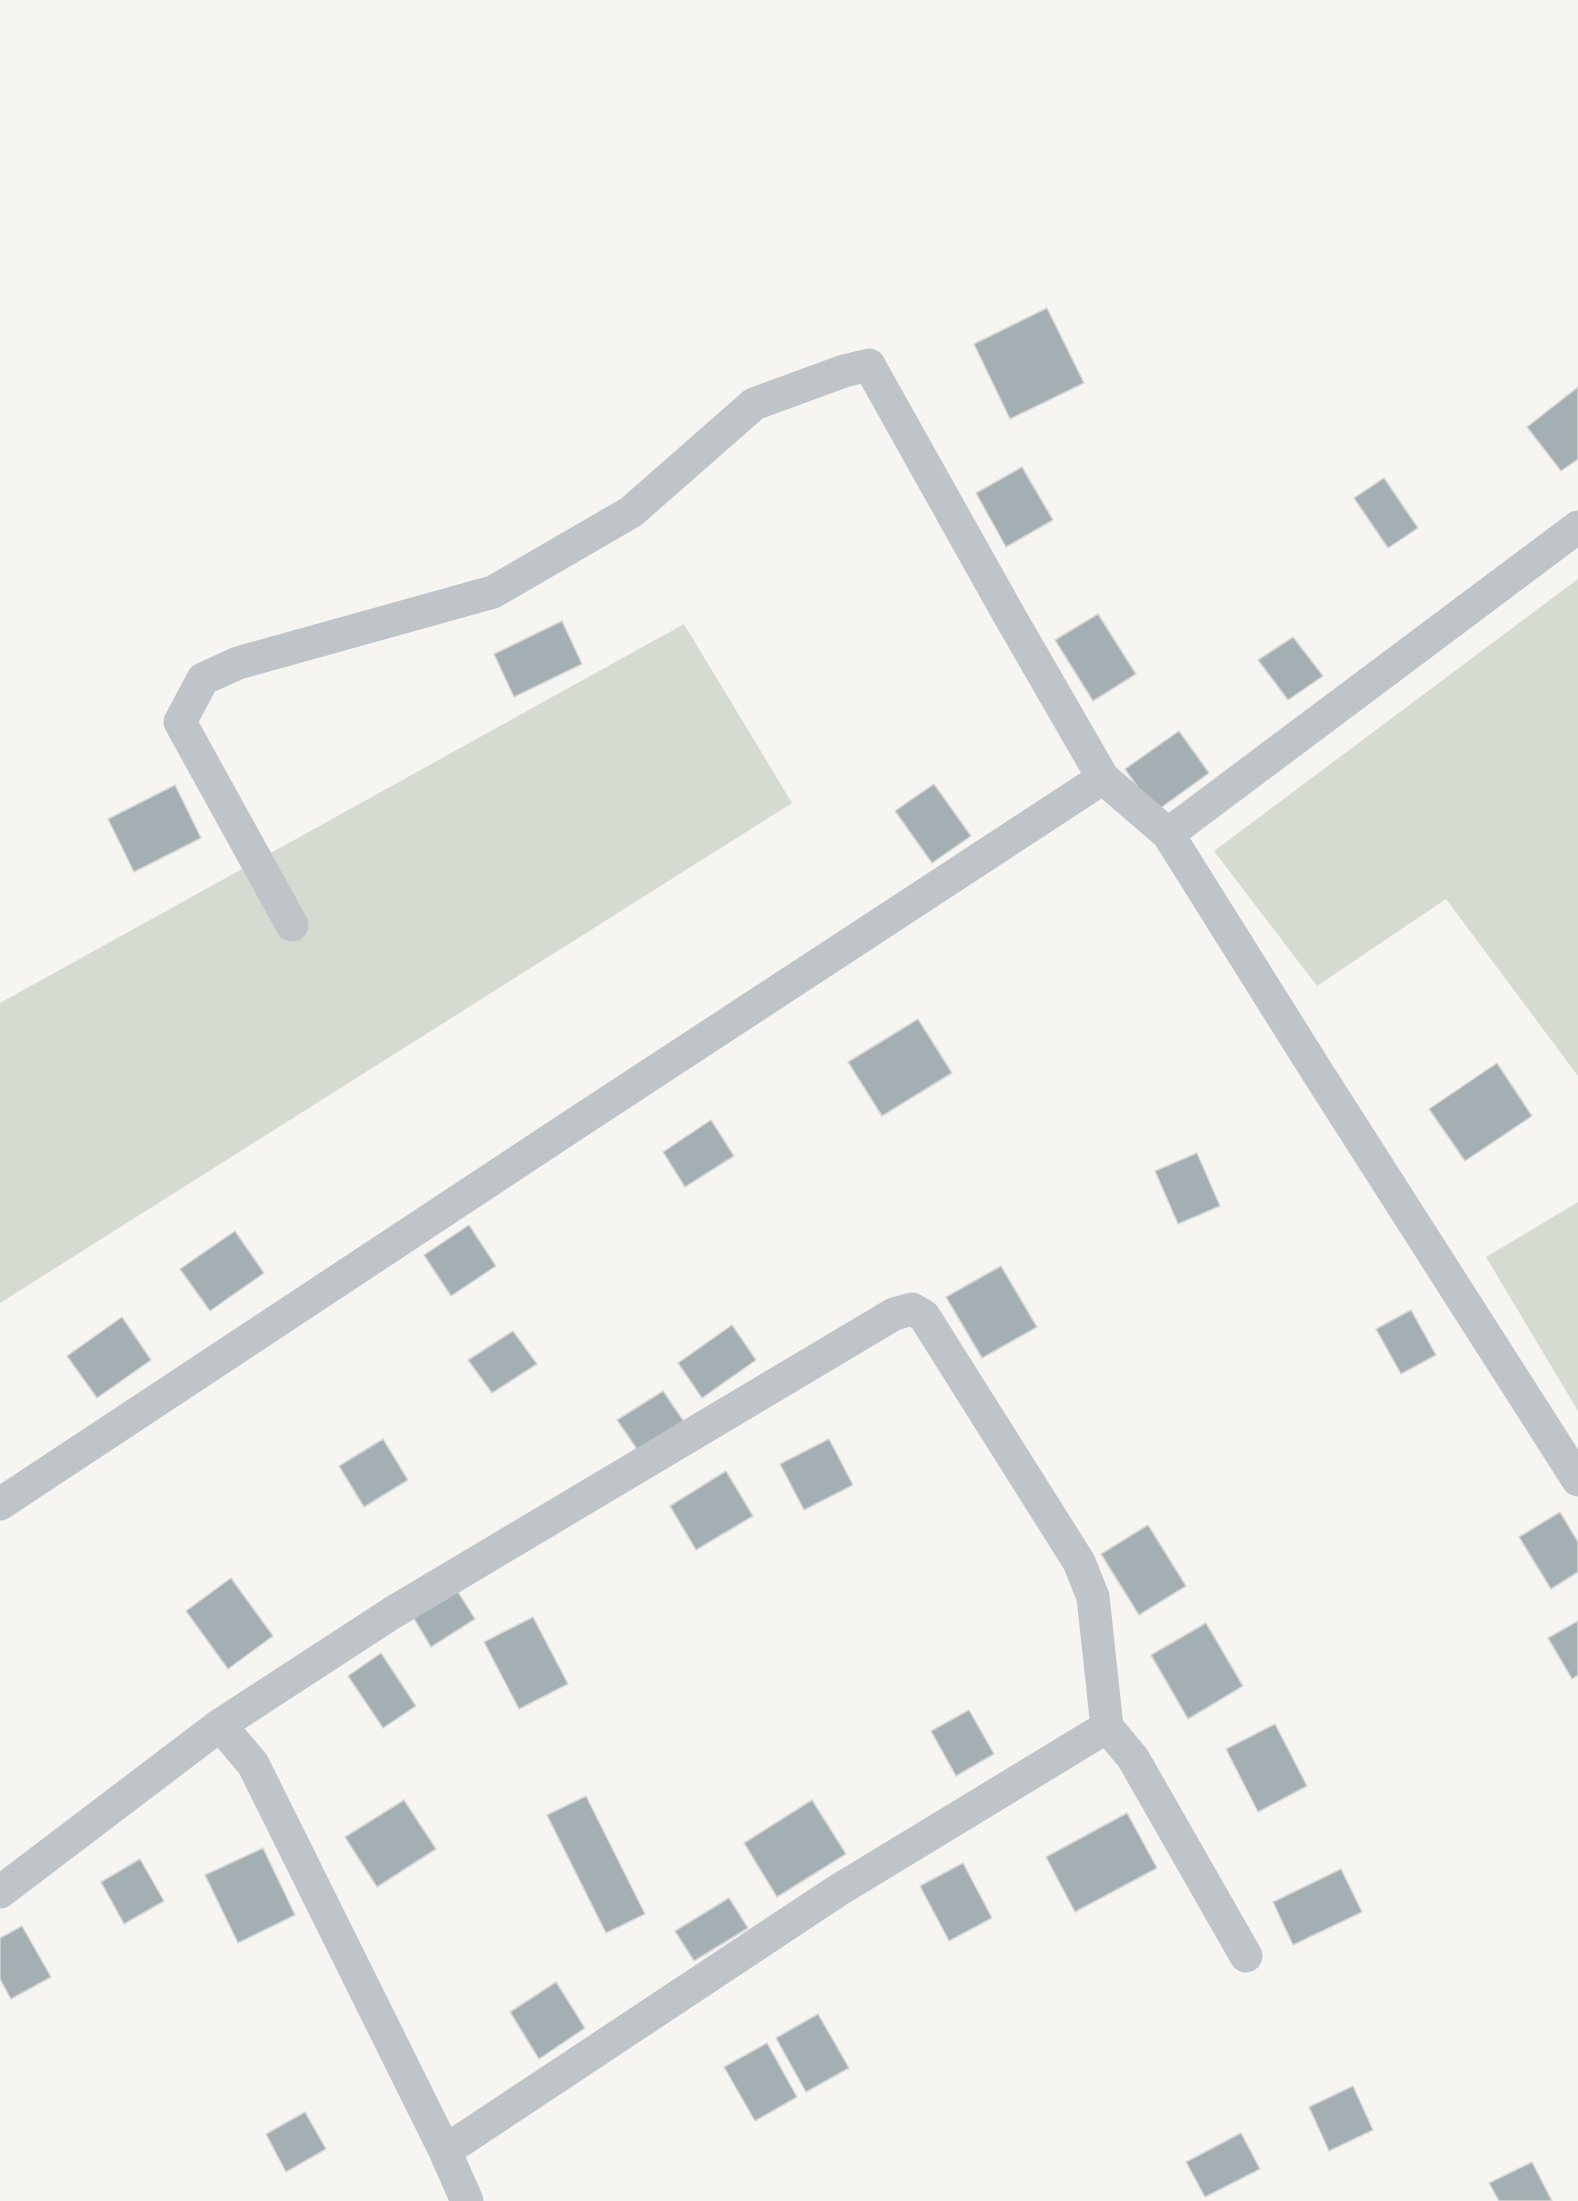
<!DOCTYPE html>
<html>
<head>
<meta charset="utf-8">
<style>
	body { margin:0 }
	canvas { display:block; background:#f6f5f2 }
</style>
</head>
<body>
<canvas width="1578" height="2201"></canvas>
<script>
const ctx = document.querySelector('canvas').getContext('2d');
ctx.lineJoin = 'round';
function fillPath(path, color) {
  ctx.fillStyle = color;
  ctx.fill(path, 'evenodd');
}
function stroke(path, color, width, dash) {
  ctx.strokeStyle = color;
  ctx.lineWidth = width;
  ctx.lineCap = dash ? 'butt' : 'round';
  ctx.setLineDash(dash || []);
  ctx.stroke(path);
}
const green = new Path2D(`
	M1578,579v497l-132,-177 -129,87 -103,-135z
	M684,624l108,179 -792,500v-300z
	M1578,1202v209l-92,-154z`);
const building = new Path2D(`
	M1047,308l37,75 -74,36 -36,-75z
	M1578,387v72l-17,12 -34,-44z
	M1022,467l31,53 -47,27 -30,-54z
	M1384,478l34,50 -30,20 -34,-50z
	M1098,614l38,60 -43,27 -38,-61z
	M562,621l20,43 -68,33 -20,-43z
	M1293,637l30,39 -35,24 -30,-40z
	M1179,731l30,42 -54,39 -30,-43z
	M934,784l37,52 -39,27 -37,-52z
	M175,785l26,53 -67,34 -26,-53z
	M918,1019l34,54 -70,43 -34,-54z
	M1497,1063l35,53 -67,45 -36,-52z
	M711,1120l23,36 -49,31 -22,-35z
	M1197,1153l23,53 -42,18 -23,-53z
	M469,1225l27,41 -45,30 -27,-41z
	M235,1231l29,42 -54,38 -30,-42z
	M1001,1266l36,61 -55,31 -36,-61z
	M1411,1310l25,45 -35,19 -25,-45z
	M122,1317l29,43 -54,38 -30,-42z
	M732,1325l24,35 -54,38 -24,-35z
	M513,1331l24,33 -45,29 -24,-33z
	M663,1391l24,35 -46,29 -24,-35z
	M383,1439l25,41 -44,27 -25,-41z
	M829,1439l24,46 -49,25 -24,-46z
	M726,1471l27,45 -57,34 -26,-44z
	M1560,1512l18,30v30l-27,17 -32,-52z
	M1148,1525l38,61 -47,29 -38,-61z
	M231,1578l42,58 -45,33 -42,-58z
	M453,1584l22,35 -44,28 -21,-35z
	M533,1617l35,67 -49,25 -35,-67z
	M1578,1621v54l-6,4 -24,-41z
	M1206,1623l37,63 -55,33 -37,-64z
	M381,1653l35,53 -33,22 -35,-52z
	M969,1710l25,44 -38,22 -25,-45z
	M1275,1724l32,62 -49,26 -32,-63z
	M586,1796l59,118 -39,19 -59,-118z
	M404,1800l32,49 -59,38 -32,-50z
	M812,1800l34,54 -69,43 -33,-54z
	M1127,1813l30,55 -82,44 -29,-55z
	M263,1848l32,67 -57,28 -33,-68z
	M140,1859l24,42 -40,23 -23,-42z
	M963,1863l29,55 -43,23 -29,-55z
	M1341,1869l21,43 -69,33 -20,-43z
	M729,1898l19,30 -54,33 -19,-30z
	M22,1926l29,51 -40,22 -11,-20v-41z
	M556,1982l29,46 -46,31 -29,-47z
	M818,2014l31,54 -43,24 -30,-54z
	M767,2043l30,54 -42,24 -31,-54z
	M1353,2086l20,44 -44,21 -20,-44z
	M305,2112l21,37 -40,23 -20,-38z
	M1241,2133l19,36 -55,28 -19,-35z
	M1532,2162l20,39h-53l-10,-18z`);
const minor = new Path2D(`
	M1103,778l65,56 410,-307
	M1168,834l148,236 262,410
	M0,1504l578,-382 525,-344 -94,-163 -140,-250 -25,6 -90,33 -123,108 -138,80 -255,71 -35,16 -23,43 112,203
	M220,1725l33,39 192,387 22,50
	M0,1892l220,-167 172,-112 502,-299 18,-5 12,7 155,246 14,35 14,130 26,31 113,198
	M445,2151l392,-260 270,-164`);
fillPath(green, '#d6dbd1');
fillPath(building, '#a3afb2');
stroke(building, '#d7d7d5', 1.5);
stroke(minor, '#bec4c7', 33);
</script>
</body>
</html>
